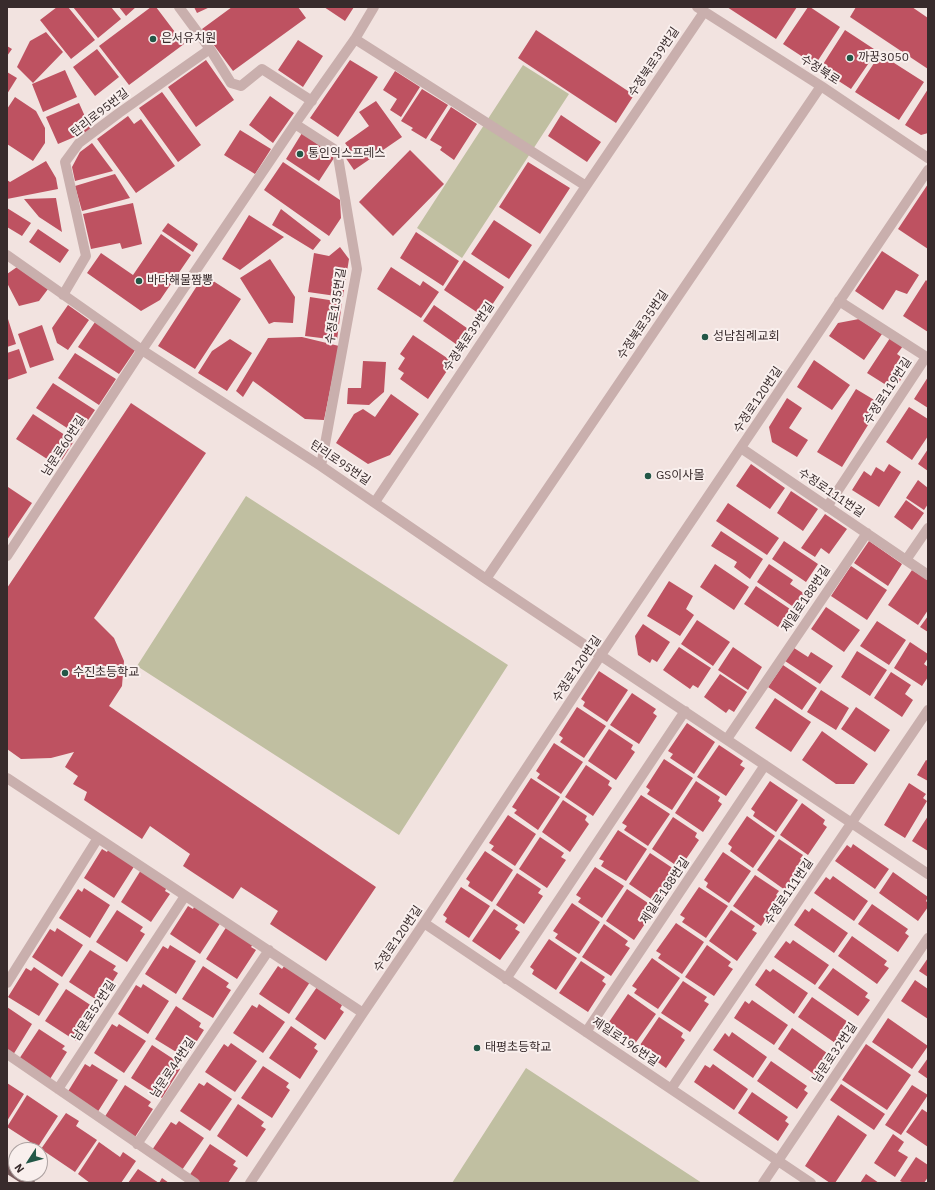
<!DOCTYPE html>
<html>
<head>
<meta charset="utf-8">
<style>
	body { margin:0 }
	#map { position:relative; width:935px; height:1190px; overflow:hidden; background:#f2e3e0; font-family:"IBM Plex Sans",sans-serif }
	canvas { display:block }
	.frame { position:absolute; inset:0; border:8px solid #382b2c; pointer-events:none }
	.north { position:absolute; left:8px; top:1142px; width:40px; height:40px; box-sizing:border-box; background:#f9efed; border:1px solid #aca1a0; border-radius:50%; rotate:234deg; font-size:11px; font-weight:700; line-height:16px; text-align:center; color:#382b2c }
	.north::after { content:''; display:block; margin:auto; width:14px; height:18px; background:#235747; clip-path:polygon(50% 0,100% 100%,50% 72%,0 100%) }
</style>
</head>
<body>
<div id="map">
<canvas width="935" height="1190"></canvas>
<div class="frame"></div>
<div class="north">N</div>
</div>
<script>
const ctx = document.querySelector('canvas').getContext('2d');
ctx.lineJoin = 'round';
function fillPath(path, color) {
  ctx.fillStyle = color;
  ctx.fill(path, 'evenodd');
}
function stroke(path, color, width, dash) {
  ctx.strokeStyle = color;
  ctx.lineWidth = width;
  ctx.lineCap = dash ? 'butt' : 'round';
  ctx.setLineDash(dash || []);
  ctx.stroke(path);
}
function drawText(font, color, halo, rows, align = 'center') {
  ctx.font = font + ' "IBM Plex Sans","Noto Sans KR",sans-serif';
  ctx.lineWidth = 4;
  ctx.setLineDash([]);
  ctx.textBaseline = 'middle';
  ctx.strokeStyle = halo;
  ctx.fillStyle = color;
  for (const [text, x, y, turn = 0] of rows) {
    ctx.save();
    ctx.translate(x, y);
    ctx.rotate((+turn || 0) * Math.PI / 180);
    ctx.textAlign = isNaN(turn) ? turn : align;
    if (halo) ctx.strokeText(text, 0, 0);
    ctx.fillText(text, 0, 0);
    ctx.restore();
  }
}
const green = new Path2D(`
	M523,65l46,29 -107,164 -45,-30z
	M246,496l262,169 -109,170 -262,-169z
	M526,1068l176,115h-250z`);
const building = new Path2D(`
	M57,7h11l27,33 -24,19 -31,-39z
	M73,7h38l10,12 -23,19z
	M119,7h17l-10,9z
	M151,7h5l28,37 -55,41 -30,-39z
	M194,7h16l-13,6z
	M232,7h66l8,11 -73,53 -31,-42z
	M324,7h30l-9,14z
	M727,7h70l-21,32z
	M808,7h2l30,20 -25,38 -32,-21z
	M856,7h56l16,11v51l-78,-52z
	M536,30l98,65 -18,28 -98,-65z
	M845,30l32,21 -26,38 -31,-20z
	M46,32l17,20 -30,31 -16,-16 13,-26z
	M298,40l25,16 -20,31 -25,-17z
	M7,46l5,3 -5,7z
	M97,49l22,28 -24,19 -22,-29z
	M880,54l44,28 -25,38 -44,-28z
	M206,60l28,40 -38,27 -28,-40z
	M350,60l28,17 -40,60 -28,-19z
	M65,70l12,27 -34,15 -11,-28z
	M395,71l25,16 -19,30 -11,-7 7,-11 -14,-9z
	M7,72l10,6 -10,16z
	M422,89l26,16 -22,34 -15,-9 2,-2 -12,-7z
	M928,89v44l-7,2 -16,-10z
	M162,92l39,53 -23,17 -39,-54z
	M270,96l24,17 -21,30 -24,-18z
	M15,97l21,14 9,17v15l-12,18 -26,-17v-35z
	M376,101l26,36 -48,33 -11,-16 7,-4 -5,-7 24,-17 -10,-14z
	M79,103l12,27 -33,14 -12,-27z
	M451,107l26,17 -23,36 -14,-10 2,-3 -12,-7z
	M561,115l40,27 -14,20 -39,-26z
	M128,116l6,8 7,-5 34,47 -39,27 -39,-54z
	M240,130l31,19 -16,25 -31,-19z
	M302,133l23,16 9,9 -15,23 -33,-22z
	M92,143l21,28 -38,10 -3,-14 8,-15z
	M410,150l34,34 -51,52 -34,-34z
	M46,161l10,17 2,11 -51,10v-19l3,2z
	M283,162l57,38 1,18 -12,18 -65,-46z
	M528,162l42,26 -30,46 -41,-27z
	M115,174l15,24 -48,13 -7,-25z
	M928,184v65l-30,-20z
	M56,198l6,34 -23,-15 -15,-18z
	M133,203l9,41 -20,5 -2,-6 -29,6 -8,-35z
	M7,208l24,15 -9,13 -15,-9z
	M281,209l40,31 -8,10 -41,-25z
	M249,215l35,22 -44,33 -18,-11z
	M494,220l38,25 -23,34 -38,-25z
	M168,223l30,21 -5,8 -31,-21z
	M38,229l31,21 -9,13 -31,-21z
	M416,232l43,29 -16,25 -43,-28z
	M161,234l30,21 -31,45 -19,11 -54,-38 14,-20 32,22z
	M340,247l9,12 -6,38 -35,-5 6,-39 15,3z
	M882,251l37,24 -12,19 -11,-4 -13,20 -28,-19z
	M270,259l25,38 -2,26 -19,-1 -5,2 -29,-46z
	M464,260l40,27 -20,30 -40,-27z
	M17,267l31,22 -9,12 -20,5 -12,-23v-9z
	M391,267l29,19 3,-5 16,11 -18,26 -44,-29z
	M204,275l37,24 -46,70 -37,-23z
	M926,280l2,2v50l-25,-16z
	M310,297l32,5 -5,38 -32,-4z
	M68,305l21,15 -21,30 -11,-7 -5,-15z
	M434,305l40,28 -11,16 -40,-28z
	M8,319l8,25 -9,3v-27z
	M859,319l23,15 -18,26 -35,-24 9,-13z
	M95,322l41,27 -17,25 -41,-27z
	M42,325l12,35 -24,8 -12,-34z
	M413,335l40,27 -25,37 -28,-20 4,-6 -6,-4 7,-11 -5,-4z
	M302,337l37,9 -15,74 -19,-1 -52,-38 -10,16 -7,-6 32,-53z
	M890,338l13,8 -6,8 7,5 -5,8 7,5 -12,18 -27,-17z
	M230,339l22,14 -25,38 -29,-18 14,-22z
	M19,349l8,24 -20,7v-27z
	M75,353l41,26 -17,26 -41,-27z
	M814,360l36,25 -18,25 -35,-23z
	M363,361l23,1 -2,30 -15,13 -22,-1 1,-16h13z
	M928,377v31l-14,-9z
	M53,383l42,27 -17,25 -42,-27z
	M856,389l25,15 -39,63 -25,-15z
	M391,394l28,20 -29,41 -22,9 -32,-21 18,-29 9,-5 12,8z
	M787,398l15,10 -13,20 19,12 -11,17 -25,-15 -3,-15z
	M131,403l75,50 -112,165 20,20 10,23 -2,25 -13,20 267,181 -50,74 -56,-37 8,-13 -37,-24 -8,12 -50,-33 7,-12 -40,-28 -8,13 -58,-39 3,-8 -14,-8 5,-8 -13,-9 9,-15 -23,6 -30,1 -14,-10v-161z
	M909,407l19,12v17l-16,24 -26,-18z
	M33,414l41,27 -16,25 -42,-27z
	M928,449v22l-10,-7z
	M751,464l34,24 -15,21 -34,-23z
	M889,464l12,8 -22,35 -27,-17 12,-19 7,5 5,-9 8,5z
	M918,480l10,8v16l-4,6 -18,-12z
	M8,487l24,16 -25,37v-51z
	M791,491l27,18 -15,22 -26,-18z
	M906,500l18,13 -12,17 -18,-13z
	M728,503l51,35 -12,17 -51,-34z
	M825,514l22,15 -18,25 -8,-6 -6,9 -14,-9z
	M721,531l42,28 -13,20 -16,-12 3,-5 -26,-16z
	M784,541l34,23 -12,18 -34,-23z
	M869,541l33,23 -14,22 -34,-23z
	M715,564l34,23 -15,23 -34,-23z
	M769,564l24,16 -3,4 18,12 -10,14 -41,-28z
	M851,566l36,24 -20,30 -36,-24z
	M912,570l16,10v30l-10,15 -30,-20z
	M669,581l24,15 -7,13 8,6 -14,21 -33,-20z
	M756,586l34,23 -12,18 -34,-23z
	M826,607l34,23 -16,22 -33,-23z
	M928,616v16l-8,-5z
	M697,620l33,22 -17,24 -32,-22z
	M877,621l29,19 -17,25 -29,-19z
	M643,624l27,18 -13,20 -5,-3 -2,4 -12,-8 -3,-19z
	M910,642l18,12v4l-4,6 4,3v10l-6,9 -28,-18z
	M679,647l32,21 -13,20 -5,-3 -3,4 -27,-19z
	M733,647l29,20 -14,23 -30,-20z
	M794,648l14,9 3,-5 22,14 -13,18 -35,-23z
	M857,651l30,19 -17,26 -29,-19z
	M783,665l34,23 -15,22 -34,-23z
	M599,671l29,19 -21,32 -24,-16 2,-4 -4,-3z
	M891,672l20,13 -6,9 8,6 -11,17 -28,-19z
	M720,674l27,18 -13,20 -5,-3 -3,4 -22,-16z
	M821,690l28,18 -13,22 -29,-18z
	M632,693l24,16 -3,4 4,3 -18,28 -29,-19z
	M775,698l36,24 -20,30 -36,-24z
	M577,707l29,19 -22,32 -24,-16 3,-4 -4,-3z
	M856,707l34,23 -15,22 -34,-23z
	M687,723l28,19 -21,32 -24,-16 3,-4 -5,-3z
	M609,729l24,16 -2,4 4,3 -19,28 -28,-19z
	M822,731l46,33 -14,20h-18l-34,-24z
	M554,743l29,19 -22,32 -24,-16 3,-4 -4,-3z
	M719,745l24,16 -3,4 5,3 -19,28 -29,-19z
	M664,759l29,19 -21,32 -25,-16 3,-4 -4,-3z
	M926,760l2,1v20l-11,-6z
	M586,765l24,16 -2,4 4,3 -19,28 -28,-19z
	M531,778l29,19 -22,33 -24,-17 3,-3 -5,-3z
	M696,781l24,16 -2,4 4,3 -19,28 -28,-19z
	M770,781l28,19 -22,32 -23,-16 2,-4 -4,-3z
	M909,783l17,11 -3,4 4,3 -22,37 -21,-13z
	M641,795l29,19 -22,32 -24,-16 3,-4 -5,-3z
	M563,800l24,16 -2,4 4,4 -19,28 -28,-20z
	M802,803l23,17 -2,4 4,3 -19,28 -28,-20z
	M508,815l28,19 -21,32 -24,-16 3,-4 -5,-3z
	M747,816l28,20 -22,32 -23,-17 2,-4 -4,-3z
	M928,816v35l-16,-10z
	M673,817l24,16 -2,4 4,3 -19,28 -28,-19z
	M618,830l29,19 -21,32 -25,-15 3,-5 -5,-2z
	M540,837l24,16 -3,4 5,3 -19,28 -28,-19z
	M779,839l24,16 -3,4 4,3 -19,28 -28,-20z
	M853,844l36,25 -14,20 -40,-28 12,-16 4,3z
	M109,848l26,17 -21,33 -30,-20 18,-29 5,3z
	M485,851l28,19 -21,32 -24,-16 2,-4 -4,-3z
	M723,852l28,19 -22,32 -23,-16 2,-4 -4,-3z
	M650,853l24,16 -2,4 4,2 -19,28 -28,-19z
	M595,867l29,19 -22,32 -24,-16 3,-4 -5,-3z
	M141,870l26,17 -2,4 5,3 -19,28 -30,-20z
	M893,872l35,25 -2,4 2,2v4l-10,14 -39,-28z
	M517,873l24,16 -3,4 5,3 -19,28 -28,-19z
	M755,875l24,16 -3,4 4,3 -19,28 -28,-20z
	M833,876l35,25 -14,20 -40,-28 12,-16 4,3z
	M461,887l29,19 -21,32 -24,-16 2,-4 -4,-3z
	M699,887l29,19 -22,32 -24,-16 3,-4 -5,-3z
	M84,888l26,17 -20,33 -31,-20 19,-29 4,3z
	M627,889l24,16 -3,4 5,3 -19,28 -28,-19z
	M572,903l28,19 -21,32 -24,-16 3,-4 -5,-3z
	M872,904l36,25 -3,4 4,3 -11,16 -40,-28z
	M195,905l26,17 -21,32 -30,-20 18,-28 5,3z
	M812,908l36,25 -14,20 -40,-28 11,-16 4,3z
	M494,909l24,16 -3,4 5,3 -20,28 -28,-19z
	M117,910l26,17 -3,4 5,3 -18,28 -31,-20z
	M731,910l24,16 -3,4 5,3 -20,28 -28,-20z
	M676,923l28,19 -22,32 -24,-16 3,-4 -5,-3z
	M604,924l24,17 -3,4 5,3 -19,28 -29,-19z
	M227,926l27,17 -3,4 5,3 -19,29 -31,-20z
	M57,928l26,17 -21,32 -30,-20 18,-28 5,3z
	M852,936l35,25 -3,4 5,3 -12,16 -39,-28z
	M549,939l28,19 -21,32 -24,-16 2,-4 -4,-3z
	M793,940l36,25 -14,20 -41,-28 12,-16 4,3z
	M170,945l26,16 -20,33 -31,-20 18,-28 5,3z
	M707,945l24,17 -3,4 5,3 -19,27 -29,-19z
	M90,950l26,16 -3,4 5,3 -18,29 -31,-20z
	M652,958l28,20 -22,31 -24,-16 3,-4 -5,-3z
	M928,958v19l-9,-6z
	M581,961l24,16 -3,4 4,3 -18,28 -29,-19z
	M285,965l25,17 -21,32 -30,-20 19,-28 4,3z
	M203,966l26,17 -3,4 5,3 -18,28 -31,-19z
	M34,967l25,17 -20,32 -31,-19 18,-29 5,3z
	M833,968l35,25 -3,4 5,3 -12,16 -40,-28z
	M766,969l4,3 3,-3 35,24 -14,21 -39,-29z
	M915,980l13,9v30l-27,-18z
	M683,981l24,16 -3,4 5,3 -19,28 -29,-19z
	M143,984l26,17 -21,33 -30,-20 18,-29 5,3z
	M317,987l25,18 -2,4 4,3 -19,28 -30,-21z
	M66,989l26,17 -3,4 5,3 -18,28 -31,-20z
	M628,994l28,20 -22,31 -24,-16 3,-4 -4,-3z
	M812,997l36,25 -3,4 4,3 -11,16 -40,-28z
	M752,1000l36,25 -14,20 -40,-27 11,-17 4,3z
	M259,1004l26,18 -22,31 -30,-20 19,-28 5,3z
	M176,1006l25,17 -2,4 5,3 -18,28 -31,-19z
	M7,1007l25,17 -19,31 -6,-4z
	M659,1017l24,16 -2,4 4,3 -19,28 -28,-20z
	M888,1018l40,28 -16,23 -40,-27z
	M112,1024l5,3 2,-3 27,17 -22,32 -30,-20z
	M291,1026l26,18 -3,4 4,3 -18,28 -31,-21z
	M792,1028l35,25 -3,5 5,2 -11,17 -40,-28z
	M39,1029l26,17 -3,3 5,3 -17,27 -31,-20z
	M732,1032l35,25 -14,21 -40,-28 12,-17 4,4z
	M231,1043l26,18 -22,31 -30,-20 19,-28 4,3z
	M866,1044l45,31 -24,35 -45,-30z
	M152,1045l26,17 -2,4 4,3 -18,29 -31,-20z
	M928,1058v21l-10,-7z
	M771,1061l36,25 -3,4 4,3 -11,16 -40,-28z
	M85,1064l5,3 2,-3 26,16 -21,33 -30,-20z
	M713,1064l35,25 -14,21 -40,-28 11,-17 5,3z
	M263,1066l26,17 -3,4 4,3 -18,28 -31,-20z
	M207,1082l25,17 -22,32 -30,-20 19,-28 5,3z
	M7,1083l17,11 -17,27z
	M841,1084l44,30 -11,16 -44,-30z
	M125,1085l26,17 -3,4 5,3 -18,28 -31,-19z
	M912,1085l16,10 -27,40 -16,-10z
	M752,1092l36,25 -3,4 4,3 -11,17 -40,-28z
	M27,1095l31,21 -20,31 -31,-20z
	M238,1104l26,18 -3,4 5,3 -19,28 -30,-21z
	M922,1109l6,4v34l-22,-15z
	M66,1113l13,8 -3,5 21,14 -22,32 -34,-23z
	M838,1115l29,20 -32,48h-5l-25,-17z
	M179,1121l25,17 -22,32 -30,-20 19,-28 5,3z
	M893,1134l11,8 -6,9 10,6 -13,20 -21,-14z
	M99,1142l21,15 3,-5 13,9 -15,22h-31l-12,-9z
	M210,1144l26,17 -3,4 5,3 -10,15h-28l-11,-7z
	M916,1157l12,8v12l-4,6h-20l-4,-2z
	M138,1169l21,14 3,-5 7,5h-41z
	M866,1174l13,9h-19z`);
const minor = new Path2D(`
	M179,7l31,42 21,34 10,3 21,-17 50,32
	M697,7l124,79 107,72
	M355,39l231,147
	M295,124l42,27 20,118 -36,197
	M7,255l135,95 179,116 165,113 442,295
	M63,295l23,-39 -21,-94 14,-19 40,-30 91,-64
	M839,301l89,57
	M741,448l187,127
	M375,502l211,-316 118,-174
	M827,507l99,-150
	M7,556l135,-206 153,-226 60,-85 19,-32
	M906,560l22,-32
	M486,579l335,-493
	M727,739l140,-206
	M7,778l356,235
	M424,923l387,260
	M506,979l179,-268
	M7,983l91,-145
	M586,1032l179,-267
	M7,1054l188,129
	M58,1089l127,-193
	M671,1089l257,-379
	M137,1144l132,-194
	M250,1183l113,-170 61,-90 177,-268 327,-485
	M763,1183l165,-245`);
const major = new Path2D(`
	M7,1168l23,15`);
const markers = [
	[153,39,4,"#235747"],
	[850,58,4,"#235747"],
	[300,154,4,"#235747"],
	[139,281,4,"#235747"],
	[705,337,4,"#235747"],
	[648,476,4,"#235747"],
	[65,673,4,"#235747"],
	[477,1048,4,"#235747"]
];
const poiNames = [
	["은서유치원",161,39],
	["까꿍3050",858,58],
	["통인익스프레스",308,154],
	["바다해물짬뽕",147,281],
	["성남침례교회",713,337],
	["GS이사몰",656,476],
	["수진초등학교",73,673],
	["태평초등학교",485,1048]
];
const streetNames = [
	["수정북로39번길",654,62,-56],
	["수정북로",820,70,33],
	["탄리로95번길",100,113,-38],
	["수정로135번길",336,306,-81],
	["수정북로35번길",643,325,-56],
	["수정북로39번길",469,337,-56],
	["수정로119번길",888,391,-57],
	["수정로120번길",758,400,-56],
	["남문로60번길",64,446,-57],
	["탄리로95번길",340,463,34],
	["수정로111번길",831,493,34],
	["제일로188번길",806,599,-56],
	["수정로120번길",577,669,-56],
	["제일로188번길",665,891,-56],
	["수정로111번길",789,892,-56],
	["수정로120번길",398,939,-56],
	["남문로52번길",94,1011,-57],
	["제일로196번길",625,1042,34],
	["남문로32번길",835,1053,-56],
	["남문로44번길",173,1068,-56]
];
fillPath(green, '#c0bfa1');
fillPath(building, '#be5261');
stroke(minor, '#c9afad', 10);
stroke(major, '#795d5e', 10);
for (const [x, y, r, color] of markers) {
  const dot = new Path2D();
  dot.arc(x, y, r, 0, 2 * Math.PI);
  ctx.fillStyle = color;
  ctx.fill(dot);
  stroke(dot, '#f9efed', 1.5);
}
drawText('12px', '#382b2c', '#f9efed', poiNames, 'left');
drawText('12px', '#382b2c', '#f9efed', streetNames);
</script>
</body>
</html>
